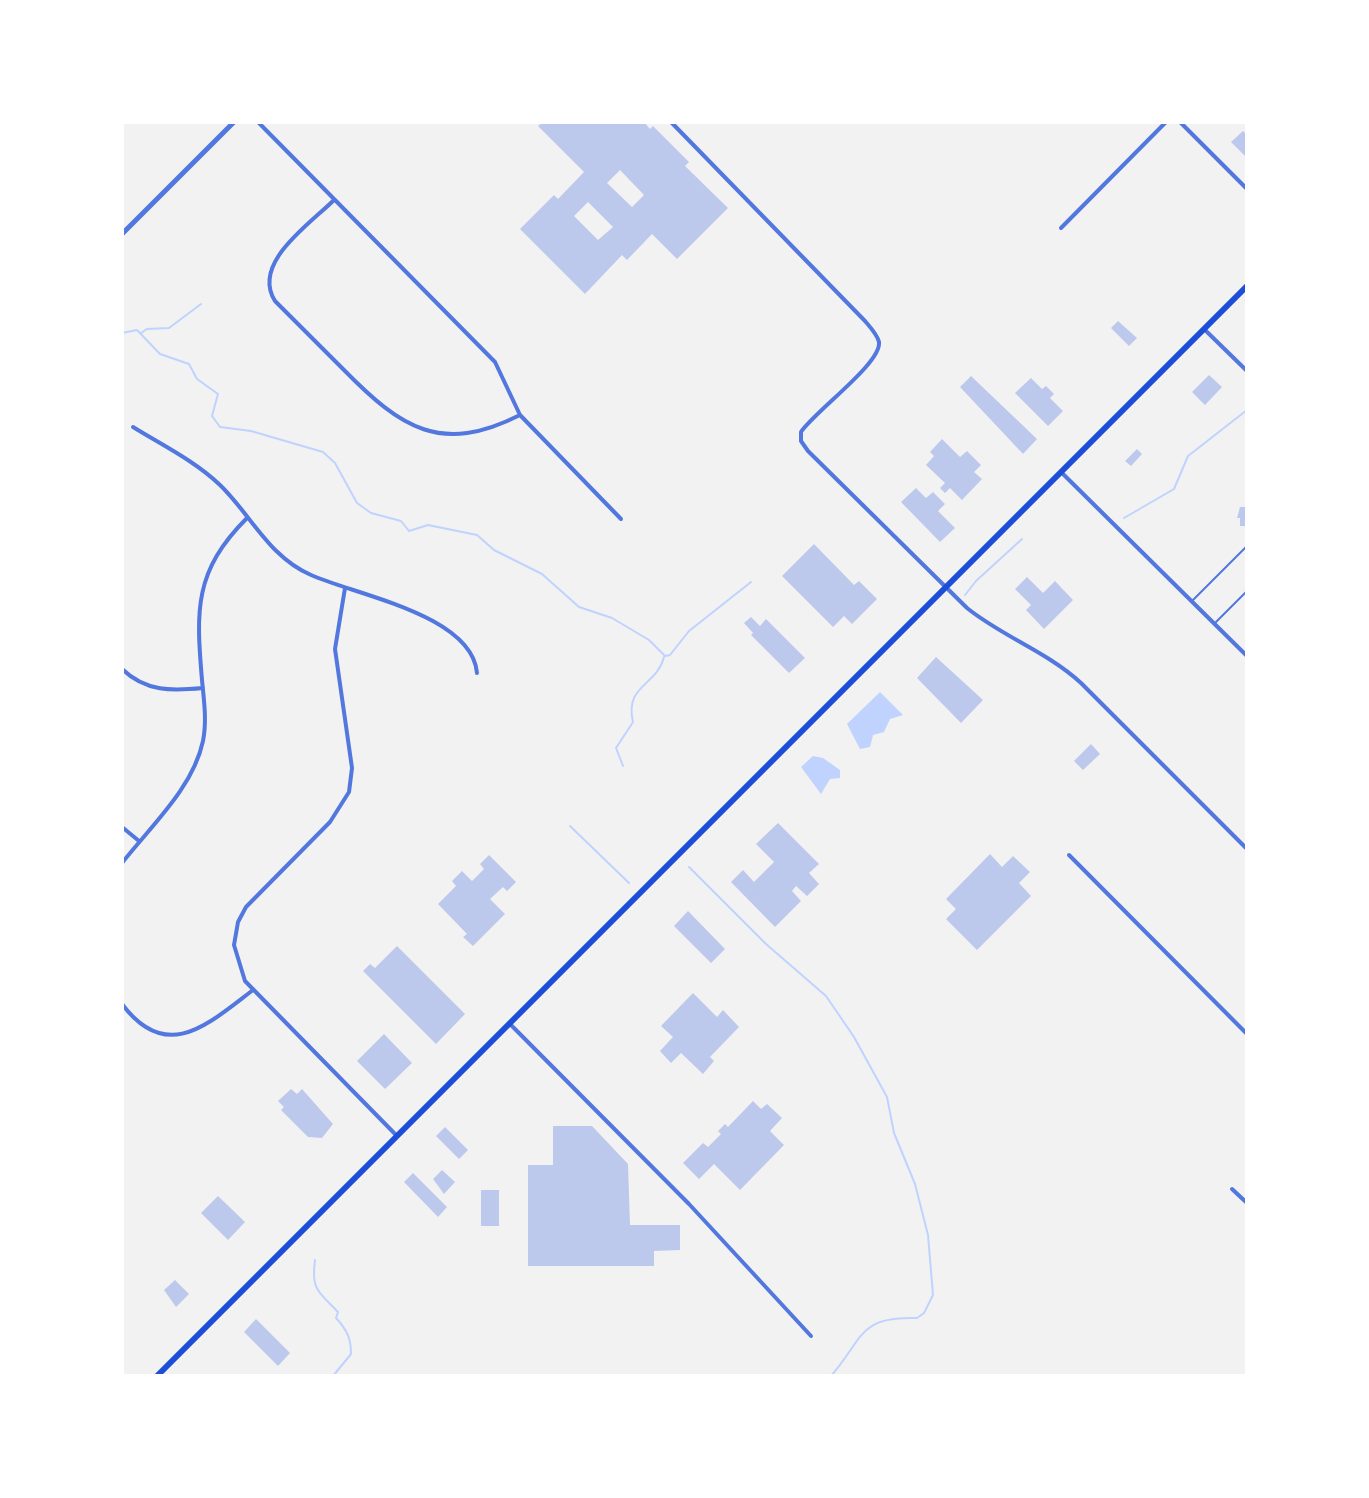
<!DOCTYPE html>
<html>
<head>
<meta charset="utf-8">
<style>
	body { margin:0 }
	#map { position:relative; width:1369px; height:1498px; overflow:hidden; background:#f2f2f2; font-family:"Archivo Narrow",sans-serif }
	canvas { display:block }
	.frame { position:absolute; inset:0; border:124px solid #fff; pointer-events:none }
</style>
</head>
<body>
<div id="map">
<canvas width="1369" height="1498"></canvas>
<div class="frame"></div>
</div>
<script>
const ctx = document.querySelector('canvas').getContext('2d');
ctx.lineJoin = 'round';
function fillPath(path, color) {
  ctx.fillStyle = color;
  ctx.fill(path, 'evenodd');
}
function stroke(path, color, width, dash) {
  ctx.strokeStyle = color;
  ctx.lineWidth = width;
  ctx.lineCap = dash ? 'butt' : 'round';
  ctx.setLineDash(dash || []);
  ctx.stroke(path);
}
const water = new Path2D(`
	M880,692l23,23 -13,4 -6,13 -11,3 -3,12 -10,2 -13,-25z
	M813,756l10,2 17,12v8l-10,1 -9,15 -20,-27z`);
const stream = new Path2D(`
	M122,333l15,-3 23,24 29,10 8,15 21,15 -6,22 8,11 31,4 72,21 12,11 22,40 14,10 30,8 8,10 19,-6 49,10 17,15 48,24 37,33 33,11 37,22 15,15
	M141,333l6,-4 22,-1 32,-24
	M1124,518l50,-29 14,-33 59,-46
	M965,595l11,-14 46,-42
	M665,656l5,-1 19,-24 62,-49
	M623,766l-7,-18 17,-26c-9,-37 24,-36 31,-65
	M570,826l59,57
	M689,867l77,77 60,52 28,41 33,60 7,36 21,51 13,51 5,60 -9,18 -7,5c-59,-2 -53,20 -86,58
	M315,1260c-4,30 3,31 23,52l-2,6c11,12 15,20 15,36l-18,22`);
const building = new Path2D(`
	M543,122h101l6,7 3,-3 36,36 -4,4 43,42 -51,51 -25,-25 -25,26 -5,-5 -37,39 -65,-65 34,-34 4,4 26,-27 -46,-46zM620,170l24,25 -12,12 -25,-24zM588,202l25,25 -15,13 -24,-24z
	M1243,131l4,4v23l-16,-16z
	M1118,321l19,17 -8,8 -18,-18z
	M1209,375l13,12 -17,18 -13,-13z
	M971,376l66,63 -14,15 -63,-67z
	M1031,378l11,11 4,-3 8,8 -4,4 13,13 -15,15 -33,-33z
	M942,439l18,18 7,-6 14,14 -7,7 8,7 -20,21 -12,-12 -5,5 -5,-5 5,-5 -19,-18 8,-9 -4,-4z
	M1137,449l5,5 -11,12 -6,-5z
	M916,488l10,10 7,-6 12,12 -7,7 17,17 -15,14 -39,-40z
	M1240,507h7v19h-7v-8h-3z
	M814,544l40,41 5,-4 18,18 -25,25 -8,-8 -11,11 -51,-51z
	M1027,577l16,16 12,-12 18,19 -29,29 -18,-19 5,-5 -16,-16z
	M751,617l9,9 6,-7 39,39 -16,15 -38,-38 2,-2 -9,-10z
	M936,657l47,43 -22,23 -44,-45z
	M1091,744l9,10 -17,16 -9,-9z
	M778,823l41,41 -10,9 10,11 -12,12 -11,-10 -4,5 9,10 -26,26 -44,-45 12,-12 11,12 20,-20 -18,-18z
	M990,854l12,13 11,-11 17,16 -11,11 12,13 -54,54 -31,-31 10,-10 -10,-10z
	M489,855l27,27 -9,9 -4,-4 -13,12 15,15 -32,32 -10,-9 4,-3 -29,-30 18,-18 -4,-5 10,-10 10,10 12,-12 -4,-5z
	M688,911l37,38 -14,14 -37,-37z
	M397,946l68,68 -29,30 -73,-73 7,-7 5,4z
	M693,993l24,24 6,-7 16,17 -29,30 4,4 -11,13 -22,-21 -10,10 -11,-12 13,-14 -12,-11z
	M384,1034l28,29 -27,26 -28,-28z
	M291,1089l6,5 5,-5 31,35 -11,14 -14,-1 -27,-27 3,-3 -6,-6z
	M753,1101l8,8 6,-5 15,14 -12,13 14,14 -44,45 -26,-26 -15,15 -16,-16 20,-20 5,4 13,-13 -3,-3 7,-7 3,3z
	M553,1126h39l36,38 2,61h50v25l-26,1v15h-126v-101h25z
	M445,1127l23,23 -9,9 -23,-23z
	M442,1170l13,12 -11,12 -11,-15z
	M413,1173l34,34 -9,10 -34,-35z
	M481,1190h18v36h-18z
	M218,1196l27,26 -17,18 -27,-27z
	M175,1280l14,14 -13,13 -12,-17z
	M256,1319l34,34 -12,13 -34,-34z`);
const service = new Path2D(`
	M1192,601l55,-55
	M1216,622l31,-31`);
const minor = new Path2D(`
	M258,122l237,240 25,53 101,104
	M671,122l194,199c5,6 12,13 14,21 3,21 -65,70 -78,90v9l7,10 159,157c36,29 79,43 114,75l166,166
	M1180,122l67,67
	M334,200c-24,24 -83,63 -59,101 23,23 46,46 69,69 57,58 97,85 176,45
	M1061,228l105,-106
	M1204,329l43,42
	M133,427c29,18 62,34 87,58 31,30 49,72 91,90 45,20 161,40 166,98
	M1061,472l186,184
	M345,588l-10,61 17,119 -3,24 -19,30 -84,85 -8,15 -4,23 11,36 152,155
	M122,669c24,23 50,22 81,19
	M122,827l17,14
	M1069,855l178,179
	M122,863c29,-37 71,-75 81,-122 4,-20 1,-40 -1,-61 -6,-70 -8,-109 45,-162
	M122,1004c45,60 86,20 131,-14
	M509,1023l180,181 122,132
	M1232,1189l15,14`);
const tertiary = new Path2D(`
	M122,234l112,-112`);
const primary = new Path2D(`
	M157,1376l1090,-1090`);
fillPath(water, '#bfd3fe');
stroke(stream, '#bfd3fe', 2);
fillPath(building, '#bdc9ec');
stroke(service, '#5277de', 2);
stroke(minor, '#5277de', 4);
stroke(tertiary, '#5277de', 5);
stroke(primary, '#1d4ed8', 6);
</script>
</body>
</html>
